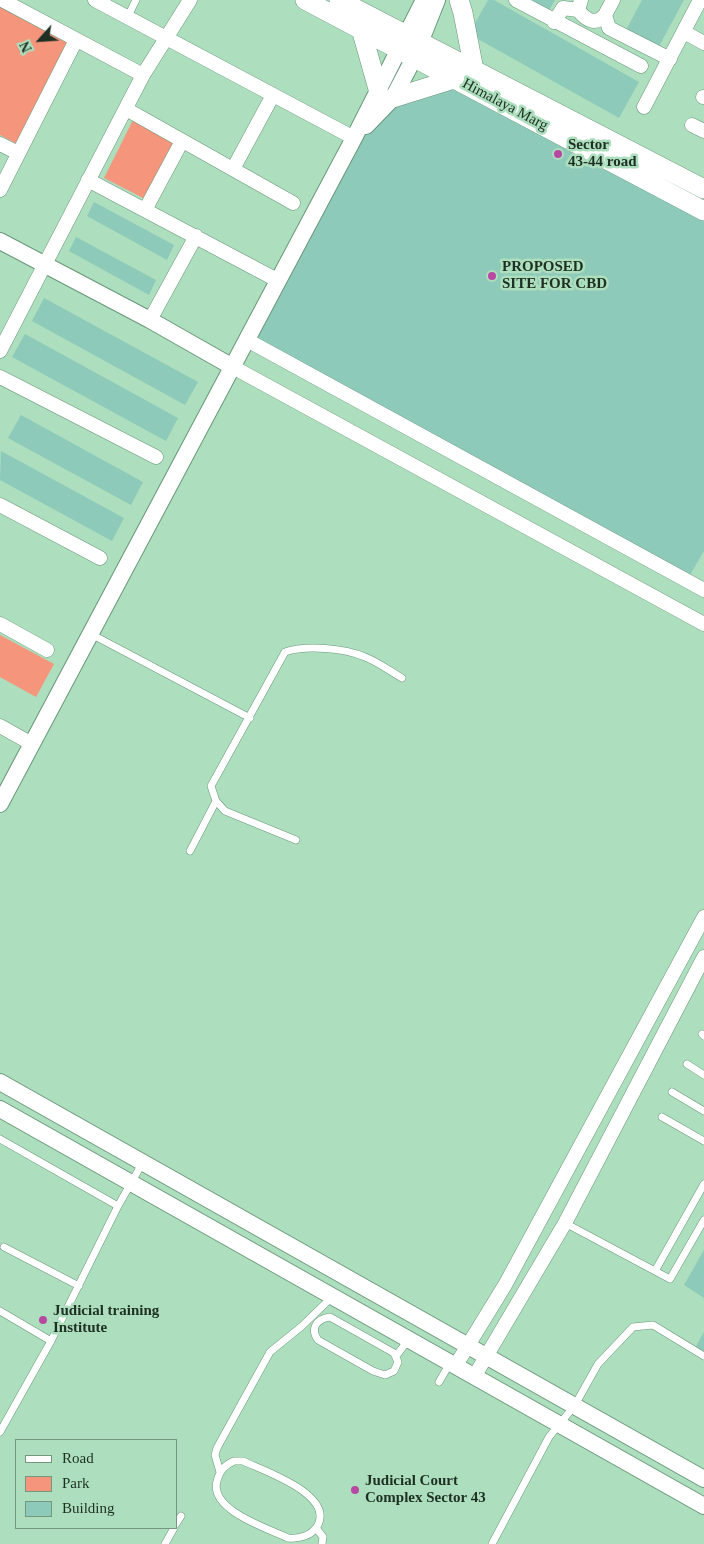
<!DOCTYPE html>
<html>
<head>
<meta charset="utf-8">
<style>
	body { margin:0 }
	#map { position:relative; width:704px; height:1544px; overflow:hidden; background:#addebd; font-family:Georgia,serif }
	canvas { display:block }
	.legend { position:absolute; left:15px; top:1439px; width:162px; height:90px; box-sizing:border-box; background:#addebd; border:1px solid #73987f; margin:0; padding:6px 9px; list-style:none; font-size:15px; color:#1d3023 }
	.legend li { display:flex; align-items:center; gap:10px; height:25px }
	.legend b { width:25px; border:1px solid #73987f }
	.north { position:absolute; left:15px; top:15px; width:50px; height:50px; -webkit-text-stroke:4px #addebd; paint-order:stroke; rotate:244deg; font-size:14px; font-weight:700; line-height:20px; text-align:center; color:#1d3023 }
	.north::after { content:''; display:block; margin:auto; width:18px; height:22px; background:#1d3023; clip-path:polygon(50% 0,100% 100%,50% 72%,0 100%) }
</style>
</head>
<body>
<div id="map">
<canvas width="704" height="1544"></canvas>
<ul class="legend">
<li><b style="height:6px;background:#fff"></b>Road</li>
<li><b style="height:14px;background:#f5957c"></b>Park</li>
<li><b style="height:14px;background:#8dcab9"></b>Building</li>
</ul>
<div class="north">N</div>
</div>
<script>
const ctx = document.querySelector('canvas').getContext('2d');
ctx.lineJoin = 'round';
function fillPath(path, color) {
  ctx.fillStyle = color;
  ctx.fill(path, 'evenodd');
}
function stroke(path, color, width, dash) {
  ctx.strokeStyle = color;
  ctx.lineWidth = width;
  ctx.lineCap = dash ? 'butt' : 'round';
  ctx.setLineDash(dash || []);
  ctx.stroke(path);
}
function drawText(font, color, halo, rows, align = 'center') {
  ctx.font = font + ' Georgia,serif';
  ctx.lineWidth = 5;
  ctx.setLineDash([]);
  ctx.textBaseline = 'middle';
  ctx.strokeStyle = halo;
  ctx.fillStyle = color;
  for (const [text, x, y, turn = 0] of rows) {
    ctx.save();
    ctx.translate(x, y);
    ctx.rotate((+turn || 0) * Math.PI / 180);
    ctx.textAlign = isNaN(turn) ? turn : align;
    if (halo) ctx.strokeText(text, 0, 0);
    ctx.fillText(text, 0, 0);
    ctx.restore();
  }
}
const green = new Path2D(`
	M0,4l71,39 -54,101 -17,-9z
	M134,118l43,22 -30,60 -43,-22z
	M0,635l54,29 -18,33 -36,-20z`);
const building = new Path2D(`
	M488,0h6l145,82 -20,36 -150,-84z
	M518,0h37l-10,18z
	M642,0h42l-26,48 -33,-16z
	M454,79l250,133v339l-17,29 -440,-240 107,-202 39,-40z
	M94,202l80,43 -7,15 -80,-44z
	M76,237l80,43 -7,15 -80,-44z
	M44,298l154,84 -13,23 -153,-84z
	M25,334l153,84 -12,23 -154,-84z
	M21,415l122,67 -12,23 -123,-67z
	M1,451l123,67 -12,23 -112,-61z
	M704,1250v48l-20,-13z
	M704,1332v20l-9,-4z`);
const service = new Path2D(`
	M127,18l9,-18
	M91,634l159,84
	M296,840l-71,-29 -9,-10 -5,-15 74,-134c21,-7 59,-4 80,5 13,5 25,14 37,21
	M190,851l26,-50
	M702,1034l2,2
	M687,1064l17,11
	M672,1092l32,19
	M662,1117l42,24
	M0,1139l118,67
	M565,1223l105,56 34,-59
	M4,1247l75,39
	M655,1271l49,-87
	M0,1311l51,30
	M330,1317l64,36 4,9 -4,9 -9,4 -12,-4 -55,-31c-8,-11 -2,-21 12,-23z
	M396,1356l13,-17
	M439,1382l11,-19
	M0,1432l51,-91 67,-135 25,-44
	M234,1461h9c21,10 90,33 75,64 -6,11 -19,14 -30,13 -21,-10 -79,-28 -71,-57 3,-11 8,-16 17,-20z
	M220,1472l-5,-17 2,-7 53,-96 32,-26 31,-30
	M176,1524l5,-8
	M316,1528l7,9 -1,7
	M165,1544l9,-16
	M492,1544l57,-107 26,-32 23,-41 35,-37 20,-2 51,31`);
const minor = new Path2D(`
	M2,0l141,75
	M95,0l259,138
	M516,0l125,66
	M581,0l-3,10c8,10 17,16 27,5l4,13 61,31
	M605,15l8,-15
	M554,22l9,-14 15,2
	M684,32l20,11
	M703,97h1
	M644,107l56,-107
	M126,109l167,94
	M692,125l12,6
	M0,144l18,9
	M233,169l40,-74
	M88,180l189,100
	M0,190l76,-150
	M145,210l37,-69
	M150,320l46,-84
	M247,340l457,250
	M0,351l143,-276 47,-75
	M231,366l473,258
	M0,377l156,80
	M0,505l100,53
	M0,624l47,26
	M0,726l32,18
	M456,1365l49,-80 199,-368
	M474,1377l91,-154 139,-266`);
const tertiary = new Path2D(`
	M366,126l27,-28 21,-40 23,-58
	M0,241l150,79 81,46
	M0,804l354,-666 70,-138
	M0,1082l704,397
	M0,1109l704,397`);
const secondary = new Path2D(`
	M305,0l399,211
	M339,0l365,189
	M459,0l4,13 11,57
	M361,29l17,60
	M393,98l61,-19`);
const markers = [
	[558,154,5,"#b848a4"],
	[492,276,5,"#b848a4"],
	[43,1320,5,"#b848a4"],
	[355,1490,5,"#b848a4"]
];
const streetNames = [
	["Himalaya Marg",505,105,28]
];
const poiNames = [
	["Sector",568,145],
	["43-44 road",568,162],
	["PROPOSED",502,267],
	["SITE FOR CBD",502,284],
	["Judicial training",53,1311],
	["Institute",53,1328],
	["Judicial Court",365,1481],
	["Complex Sector 43",365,1498]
];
fillPath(green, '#f5957c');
fillPath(building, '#8dcab9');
stroke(service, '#6a987a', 8);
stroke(minor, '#6a987a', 15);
stroke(tertiary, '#6a987a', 18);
stroke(secondary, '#6a987a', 20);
stroke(service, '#fff', 7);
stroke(minor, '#fff', 14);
stroke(tertiary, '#fff', 16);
stroke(secondary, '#fff', 19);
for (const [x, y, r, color] of markers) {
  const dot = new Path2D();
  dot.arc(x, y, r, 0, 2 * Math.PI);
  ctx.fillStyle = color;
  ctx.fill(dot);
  stroke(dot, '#addebd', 2);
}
drawText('15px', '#1d3023', '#addebd', streetNames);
drawText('bold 15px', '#1d3023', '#addebd', poiNames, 'left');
</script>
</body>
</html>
